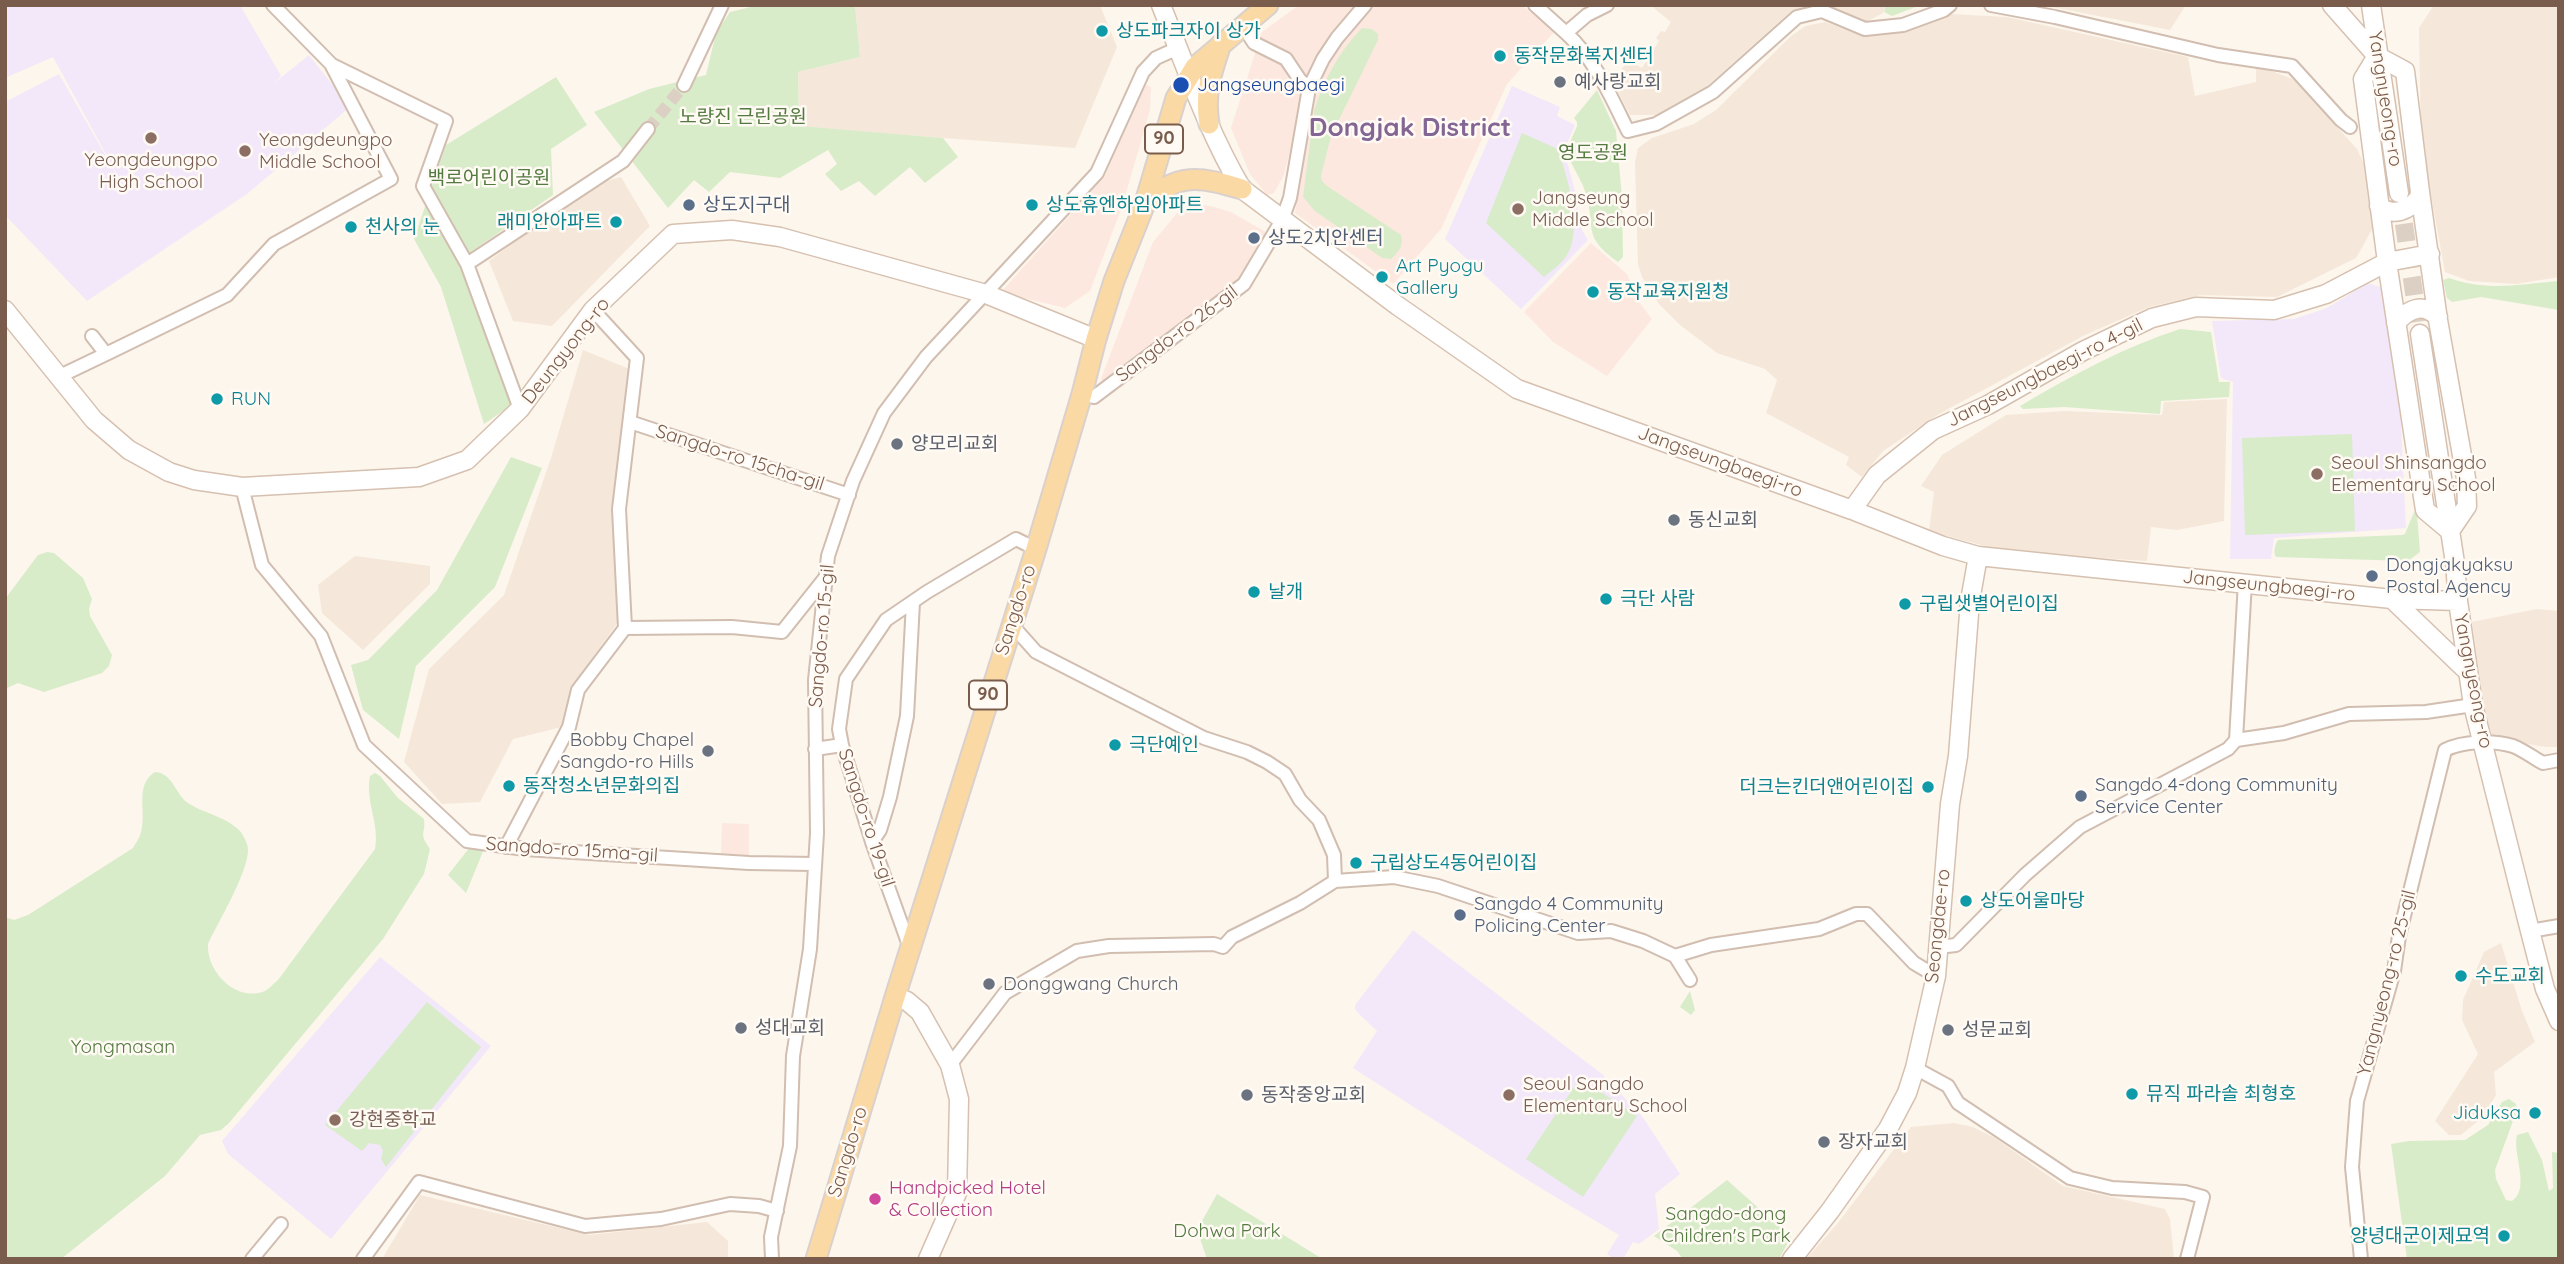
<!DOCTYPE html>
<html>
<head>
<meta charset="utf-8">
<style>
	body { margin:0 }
	#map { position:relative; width:2564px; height:1264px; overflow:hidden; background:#fdf6ec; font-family:Quicksand,sans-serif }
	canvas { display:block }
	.frame { position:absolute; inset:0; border:7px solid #7a5c4d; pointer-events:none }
</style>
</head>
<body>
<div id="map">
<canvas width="2564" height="1264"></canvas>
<div class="frame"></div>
</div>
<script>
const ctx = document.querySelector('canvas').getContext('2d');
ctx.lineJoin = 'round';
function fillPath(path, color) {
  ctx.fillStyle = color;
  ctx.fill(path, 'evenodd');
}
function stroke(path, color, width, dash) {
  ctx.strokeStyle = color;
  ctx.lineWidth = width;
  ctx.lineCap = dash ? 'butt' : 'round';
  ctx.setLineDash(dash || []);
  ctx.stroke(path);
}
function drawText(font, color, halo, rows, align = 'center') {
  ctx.font = font + ' Quicksand,"Noto Sans KR",sans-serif';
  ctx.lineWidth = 5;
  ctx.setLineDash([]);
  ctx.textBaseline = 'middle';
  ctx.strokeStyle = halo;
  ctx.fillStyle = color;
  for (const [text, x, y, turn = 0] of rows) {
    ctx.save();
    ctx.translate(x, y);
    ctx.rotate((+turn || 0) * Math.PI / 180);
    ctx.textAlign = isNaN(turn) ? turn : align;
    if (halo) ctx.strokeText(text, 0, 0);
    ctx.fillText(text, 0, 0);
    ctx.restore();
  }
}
const residential = new Path2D(`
	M855,5h245l17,42 -42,101 -276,-21 -1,-55 62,-15z
	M1650,5h166l-26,7 -84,75 -50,28h-26l-17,-33 15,-22 14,8 17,-27 -3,-3 5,-7 4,1 6,-10z
	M1825,5h61l-3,8 -22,12z
	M2042,5h144l-16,25z
	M2434,5h125v272l-43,7 -47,-3 -24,-9 -24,-131 -2,-113z
	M1951,14l56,3 181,40 7,39 61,-14v-17l39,15 62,69 11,23 6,54 -18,32 -79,39 -76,-2 -52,12 -64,28 -146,79 -56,37 -21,26 -16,-12 3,-8 -83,-44 11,-33 -12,-11 -48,-16 -37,-28 -21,-21 -17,-27 -4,-13 -3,-102 3,-14 14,-10 42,-14 22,-14 75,-74 15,-10 19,-4 32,12 13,2 22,-3z
	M621,177l29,49 -98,100 -39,-5 -24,-60 99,-75z
	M583,350l49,20 -19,140 8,108 -50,70 -9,39 -49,12 -33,63 -38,2 -38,-42 25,-93 75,-74 47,-137z
	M2227,399l-3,122 -47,9 -26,-3 -4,34 -140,-9 -78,-21 5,-39 -13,-6 21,-31 64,-40 58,-4 98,4 2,-13z
	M355,556l75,10v18l-67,66 -41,-37 -4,-28z
	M2537,609l22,2v136h-13l-58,-9 -16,-116z
	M2501,943l21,68 13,31 -41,30 2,23 -13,22 -22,18h-12l-14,-14 43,-67 -16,-34 1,-20 21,-48z
	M1954,1123l19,4 22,11 68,48 102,23 5,10 4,40h-368l31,-35 74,-97z
	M420,1195l169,40 118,-13 21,19v18h-346z`);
const commercial = new Path2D(`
	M1299,5h56l3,3 -59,106 -15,61 -10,18 -7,2 -17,-21 -19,-46 31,-96z
	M1372,5h149l34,26 -48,53 -66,145 -48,55 -98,-71 20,-125 33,-56z
	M1144,84l7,3 -1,23 -28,97 -32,84 -25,17 -61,-15 -1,-3 102,-114z
	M1195,204l16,2 20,6 38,22 -29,47 -137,102 -2,-4 52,-137 25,-30z
	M1591,243l36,31 12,28 13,17 -45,57 -54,-34 -29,-30z
	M722,823l27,1v34l-28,-3z`);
const education = new Path2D(`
	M5,5h235l41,71 -8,8 36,-29 41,52 -103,87 -160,107 -82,-86v-113l54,-28 72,126 -78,-143 -48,21z
	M1512,86l48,21 -3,9 18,9 -11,26 11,40 6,37 7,12 -67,69 -76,-70z
	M2368,283l19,6 10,50 9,189 -132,10 -3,21h-41l3,-177 -12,-4 -9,-57 82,-2 33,-11z
	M1413,930l189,144 40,42 38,58 -25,20 4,35 -20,15 -6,-2 -10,17h-9l-7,-5 12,-19 -85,-51 -181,-116 24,-37 -19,-18 -3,-4v-4z
	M380,957l111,89 -160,193 -103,-85 -6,-13z`);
const green = new Path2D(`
	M759,5h96l5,52 -62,15 1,54 144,12 15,19 -33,26 -15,-16 -35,29 -16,-15 -18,10 -16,-17 12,-10 -9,-14 -48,28 -50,-6 -21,20 -15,-12 -26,28 -74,-96 55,-23 57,-14 10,-42 14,-21z
	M1886,5h35l-29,11 -8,-4z
	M1362,28l10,1 6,5v6l-47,96 -10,40 1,5 5,5 74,49c3,10 -2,17 -10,24l-9,-1 -67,-47 -12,-14 11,-86c9,-30 26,-61 48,-83z
	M556,77l31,48 -36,24 2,46 -91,63 50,147 -28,19 -43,-137 -27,-48 32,-94z
	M1597,90l19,41 6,66 1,60 -5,5c-38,-27 -21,-35 -33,-71 -5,-14 -14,-26 -19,-40l11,-25v-4l-3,-4z
	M1522,133l36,16c9,28 27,83 7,109 -5,7 -14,13 -21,19l-58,-54z
	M2449,278c40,14 70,6 110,3v29l-78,-13 -29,5 -5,-4 -4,-18z
	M2180,329l31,3 8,50h11l-1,15 -68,4 -1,13 -96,-7 -41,2 -3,-3c51,-30 104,-59 160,-77z
	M2352,434l3,97 -110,4 -3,-97z
	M511,457l31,11 -47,119 -79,79 -17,73 -36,-29 -12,-45 17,-5 69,-70z
	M2414,512l3,2 3,38 -12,9 -132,-4c-3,-4 -1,-13 2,-17l124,-5 3,-1z
	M47,552l7,1 29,25 9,21 -3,10 1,7 22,39 -3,11 -7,7 -58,19 -26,-9 -13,6v-90l33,-44z
	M155,772c18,1 20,22 33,31 17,11 37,13 52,28 4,5 8,13 8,19 0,23 -30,72 -40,94 -2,27 28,59 57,47 4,-2 9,-8 13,-11l97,-131c5,-25 -10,-47 -5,-73l5,-3 5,3 18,22 26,21c2,16 -6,13 6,30l-6,25 -41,65 -154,184 -8,7 -21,5 -35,41 -104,83h-56v-342l9,3 14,-5 105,-67c3,-5 7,-11 8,-16 6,-20 -7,-47 14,-60z
	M470,847l14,2 -18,44 -18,-18z
	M1690,991l5,19 -4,5 -11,-8z
	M427,1002l54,45 -95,120 -5,-8 2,-8 -3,-6 -11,-2 -7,8 -37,-26z
	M1580,1078l57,38 -54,81 -57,-38z
	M2509,1099l7,5 1,6 -22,60 1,9 10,21 6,1c19,-13 0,-47 5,-66l11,-3 14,28 7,31 4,-3 -1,-36 7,1v106h-152l-16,-115 18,-3 56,-1 23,-15 14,-23z
	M1727,1180l64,57 -12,22h-96l-6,-8 -23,-15z
	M1217,1194l104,64 -114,1 -10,-29z`);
const streetTunnel = new Path2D(`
	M648,129l36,-44`);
const secondaryTunnel = new Path2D(`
	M2400,197l20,137`);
const street = new Path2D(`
	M273,5l59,60 114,56 -23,65 44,78 53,145
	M1535,5l31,28 21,-18 20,-10
	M1991,5l64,12 163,38 74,11 49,54 9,7
	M1243,26l11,17 32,16 14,21 9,8
	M1566,33c29,26 45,64 62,98l28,-7 57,-32 84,-75 25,-6 43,18 38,-4 41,-15 6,-5
	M684,85l38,-80
	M467,264l156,-103 25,-32
	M92,336l14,18 121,-59 47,-51 117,-65 -59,-113
	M58,377l48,-23
	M1082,394l12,3 150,-113 38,-64 8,-22 19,-110 14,-29 14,-21 28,-33
	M630,422l219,73
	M242,487l20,78 59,71 43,109 103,96 58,8 224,14 65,1
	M1011,624l25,28 168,86 43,14 20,10 18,12 15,26 19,20 15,35 1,26
	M625,628l107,-1 50,5 43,-54
	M2236,740l9,-158
	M815,749l27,-4
	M872,842l8,-12 10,-33 17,-81 6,-114
	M506,847l63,-120 9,-37 47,-62 -6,-119 18,-151 -44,-48
	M2530,931l29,-5
	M1938,947l18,-2 69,-70 55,-48 148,-78 8,-9 48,-7 65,-19 77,-2 47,-7
	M910,948l-38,-106 -30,-97 -3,-16 7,-50 40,-59 41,-28 89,-53 20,10
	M1675,956l15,24
	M950,1065l55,-72 72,-42 32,-5 105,-2 9,3 9,-10 68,-34 35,-22 59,-4 44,9 140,47 33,-2 32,10 32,15 36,-11 108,-16 37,-15h11l47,49 22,13
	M1915,1068l33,18 10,17 112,75 42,10 73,4 18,5 -16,62
	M252,1259l29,-35
	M363,1259l56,-77 166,44 76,-7 69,-15 29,2 18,5
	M772,1259l-1,-22 19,-91 3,-90 17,-107 7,-116 -2,-153 13,-124 25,-75 31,-68 42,-56 171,-184 46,-101 13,-14 22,-10
	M2361,1259l-9,-92 5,-66 37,-130 5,-35 46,-186c18,-9 48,-10 68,-4 10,4 21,12 30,17l16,-3`);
const secondary = new Path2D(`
	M1161,5c25,62 47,127 81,184l156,117 119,83 335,121 91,36 35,10 414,43 66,2
	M2332,5l45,51 28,15 15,121 18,128 28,158 1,28 -17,25 -25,-21 -38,-248 -24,-183 14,-23
	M2371,5l28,188
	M2379,206c14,11 29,5 40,-8l1,-6
	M5,310l89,110 35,30 40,22 25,8 48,7 177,-10 48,-17 53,-51 73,-99 80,-76 59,-4 48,7 206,57 110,45
	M2396,323c12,-14 27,-21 42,-6
	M2420,334l35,229 3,38 15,104 57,226 15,58 14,32
	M1852,510l25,-35 56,-45 55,-25 95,-54 69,-33 44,-11 78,3 52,-16 61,-32 43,-8
	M2392,599l75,72
	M895,997l12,4 13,11 30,53 9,34 -2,94 -29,66
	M1792,1259l38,-48 58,-82 19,-36 8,-25 21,-92 14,-172 8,-48 12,-155 8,-45`);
const primary = new Path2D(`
	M1209,124c-5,-31 2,-50 12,-80
	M1144,205c32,-34 57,-28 98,-16
	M816,1259l79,-262 141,-448 46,-155 14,-55 18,-58 30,-75 32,-108 19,-31 73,-62`);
const markers = [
	[1102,31,7,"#0f9aa8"],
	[1500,56,7,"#0f9aa8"],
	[1560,82,7,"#6b7280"],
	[1181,85,9,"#1a4fb4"],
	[151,138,7,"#8d6e63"],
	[245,151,7,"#8d6e63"],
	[689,205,7,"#5c6f8a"],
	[1032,205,7,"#0f9aa8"],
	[1518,209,7,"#8d6e63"],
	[616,222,7,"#0f9aa8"],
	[351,227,7,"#0f9aa8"],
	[1254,238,7,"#5c6f8a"],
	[1382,277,7,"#0f9aa8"],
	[1593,292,7,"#0f9aa8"],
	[217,399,7,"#0f9aa8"],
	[897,444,7,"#6b7280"],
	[2317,474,7,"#8d6e63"],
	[1674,520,7,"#6b7280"],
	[2372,576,7,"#5c6f8a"],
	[1254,592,7,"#0f9aa8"],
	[1606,599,7,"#0f9aa8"],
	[1905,604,7,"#0f9aa8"],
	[1115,745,7,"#0f9aa8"],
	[708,751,7,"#6b7280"],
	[509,786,7,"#0f9aa8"],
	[1928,787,7,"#0f9aa8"],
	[2081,796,7,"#5c6f8a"],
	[1356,863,7,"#0f9aa8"],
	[1966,901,7,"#0f9aa8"],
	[1460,915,7,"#5c6f8a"],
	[2461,976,7,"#0f9aa8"],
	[989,984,7,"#6b7280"],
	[741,1028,7,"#6b7280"],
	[1948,1030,7,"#6b7280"],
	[2132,1094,7,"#0f9aa8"],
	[1247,1095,7,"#6b7280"],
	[1509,1095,7,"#8d6e63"],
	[2535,1113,7,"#0f9aa8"],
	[335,1120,7,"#8d6e63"],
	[1824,1142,7,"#6b7280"],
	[875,1199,7,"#d1479c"],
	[2504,1236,7,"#0f9aa8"]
];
const shields = [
	[1164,139,38],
	[988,695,38]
];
const shieldNames = [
	["90",1164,139],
	["90",988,695]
];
const cultureNames = [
	["상도파크자이 상가",1116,31],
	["동작문화복지센터",1514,56],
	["상도휴엔하임아파트",1046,205],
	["래미안아파트",602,222,"right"],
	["천사의 눈",365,227],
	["Art Pyogu",1396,266],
	["Gallery",1396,288],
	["동작교육지원청",1607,292],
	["RUN",231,399],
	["날개",1268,592],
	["극단 사람",1620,599],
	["구립샛별어린이집",1919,604],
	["극단예인",1129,745],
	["동작청소년문화의집",523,786],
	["더크는킨더앤어린이집",1914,787,"right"],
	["구립상도4동어린이집",1370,863],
	["상도어울마당",1980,901],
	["수도교회",2475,976],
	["뮤직 파라솔 최형호",2146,1094],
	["Jiduksa",2521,1113,"right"],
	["양녕대군이제묘역",2490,1236,"right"]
];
const worshipNames = [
	["예사랑교회",1574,82],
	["양모리교회",911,444],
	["동신교회",1688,520],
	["Bobby Chapel",694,740,"right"],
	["Sangdo-ro Hills",694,762,"right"],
	["Donggwang Church",1003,984],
	["성대교회",755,1028],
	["성문교회",1962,1030],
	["동작중앙교회",1261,1095],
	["장자교회",1838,1142]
];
const transitNames = [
	["Jangseungbaegi",1197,85]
];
const streetNames = [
	["Yangnyeong-ro",2385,99,81],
	["Sangdo-ro 26-gil",1177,334,-37],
	["Deungyong-ro",566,351,-52],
	["Jangseungbaegi-ro 4-gil",2045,373,-27],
	["Sangdo-ro 15cha-gil",740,458,18],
	["Jangseungbaegi-ro",1720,462,20],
	["Jangseungbaegi-ro",2269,586,6],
	["Sangdo-ro",1016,610,-72],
	["Sangdo-ro 15-gil",822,636,-85],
	["Yangnyeong-ro",2473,681,79],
	["Sangdo-ro 19-gil",866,818,72],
	["Sangdo-ro 15ma-gil",572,850,4],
	["Seongdae-ro",1938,926,-84],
	["Yangnyeong-ro 25-gil",2387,983,-76],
	["Sangdo-ro",848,1152,-73]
];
const parkNames = [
	["노량진 근린공원",743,117],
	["영도공원",1593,153],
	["백로어린이공원",489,178],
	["Yongmasan",123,1047],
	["Sangdo-dong",1726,1214],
	["Children's Park",1726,1236],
	["Dohwa Park",1227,1231]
];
const educationNames = [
	["Yeongdeungpo",259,140],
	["Middle School",259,162],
	["Yeongdeungpo",151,160,"center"],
	["High School",151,182,"center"],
	["Jangseung",1532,198],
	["Middle School",1532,220],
	["Seoul Shinsangdo",2331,463],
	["Elementary School",2331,485],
	["Seoul Sangdo",1523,1084],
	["Elementary School",1523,1106],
	["강현중학교",349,1120]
];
const serviceNames = [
	["상도지구대",703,205],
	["상도2치안센터",1268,238],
	["Dongjakyaksu",2386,565],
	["Postal Agency",2386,587],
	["Sangdo 4-dong Community",2095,785],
	["Service Center",2095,807],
	["Sangdo 4 Community",1474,904],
	["Policing Center",1474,926]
];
const hotelNames = [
	["Handpicked Hotel",889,1188],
	["& Collection",889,1210]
];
const districtNames = [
	["Dongjak District",1410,128]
];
fillPath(residential, '#f5e8da');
fillPath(commercial, '#fde8e0');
fillPath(education, '#f3e8fa');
fillPath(green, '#d8ecc9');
stroke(streetTunnel, '#dcd0c4', 12, [12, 6]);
stroke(secondaryTunnel, '#dcd0c4', 18, [18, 9]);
stroke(street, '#d1beb0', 16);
stroke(secondary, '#d6c0b0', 21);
stroke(primary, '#dad1cd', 23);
stroke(street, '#fff', 12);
stroke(secondary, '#fff', 18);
stroke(primary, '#fbd9a5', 19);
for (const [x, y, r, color] of markers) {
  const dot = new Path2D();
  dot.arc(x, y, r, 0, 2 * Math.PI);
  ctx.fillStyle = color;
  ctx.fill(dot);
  stroke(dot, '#fffaf3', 2.5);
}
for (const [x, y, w] of shields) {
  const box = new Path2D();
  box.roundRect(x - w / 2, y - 14.5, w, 29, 5);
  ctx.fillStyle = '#fffaf3';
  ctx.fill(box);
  stroke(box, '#7a5c4d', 2);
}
drawText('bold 18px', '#7a5c4d', null, shieldNames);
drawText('19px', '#0d838f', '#fffaf3', cultureNames, 'left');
drawText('19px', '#5b616d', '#fffaf3', worshipNames, 'left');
drawText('19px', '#164399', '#fffaf3', transitNames, 'left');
drawText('19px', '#7a5c4d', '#fffaf3', streetNames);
drawText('19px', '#537a41', '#fffaf3', parkNames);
drawText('19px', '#785e54', '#fffaf3', educationNames, 'left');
drawText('19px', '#4e5e75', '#fffaf3', serviceNames, 'left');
drawText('19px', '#b23c85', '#fffaf3', hotelNames, 'left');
drawText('bold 26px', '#846695', '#fffaf3', districtNames);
</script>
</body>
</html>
